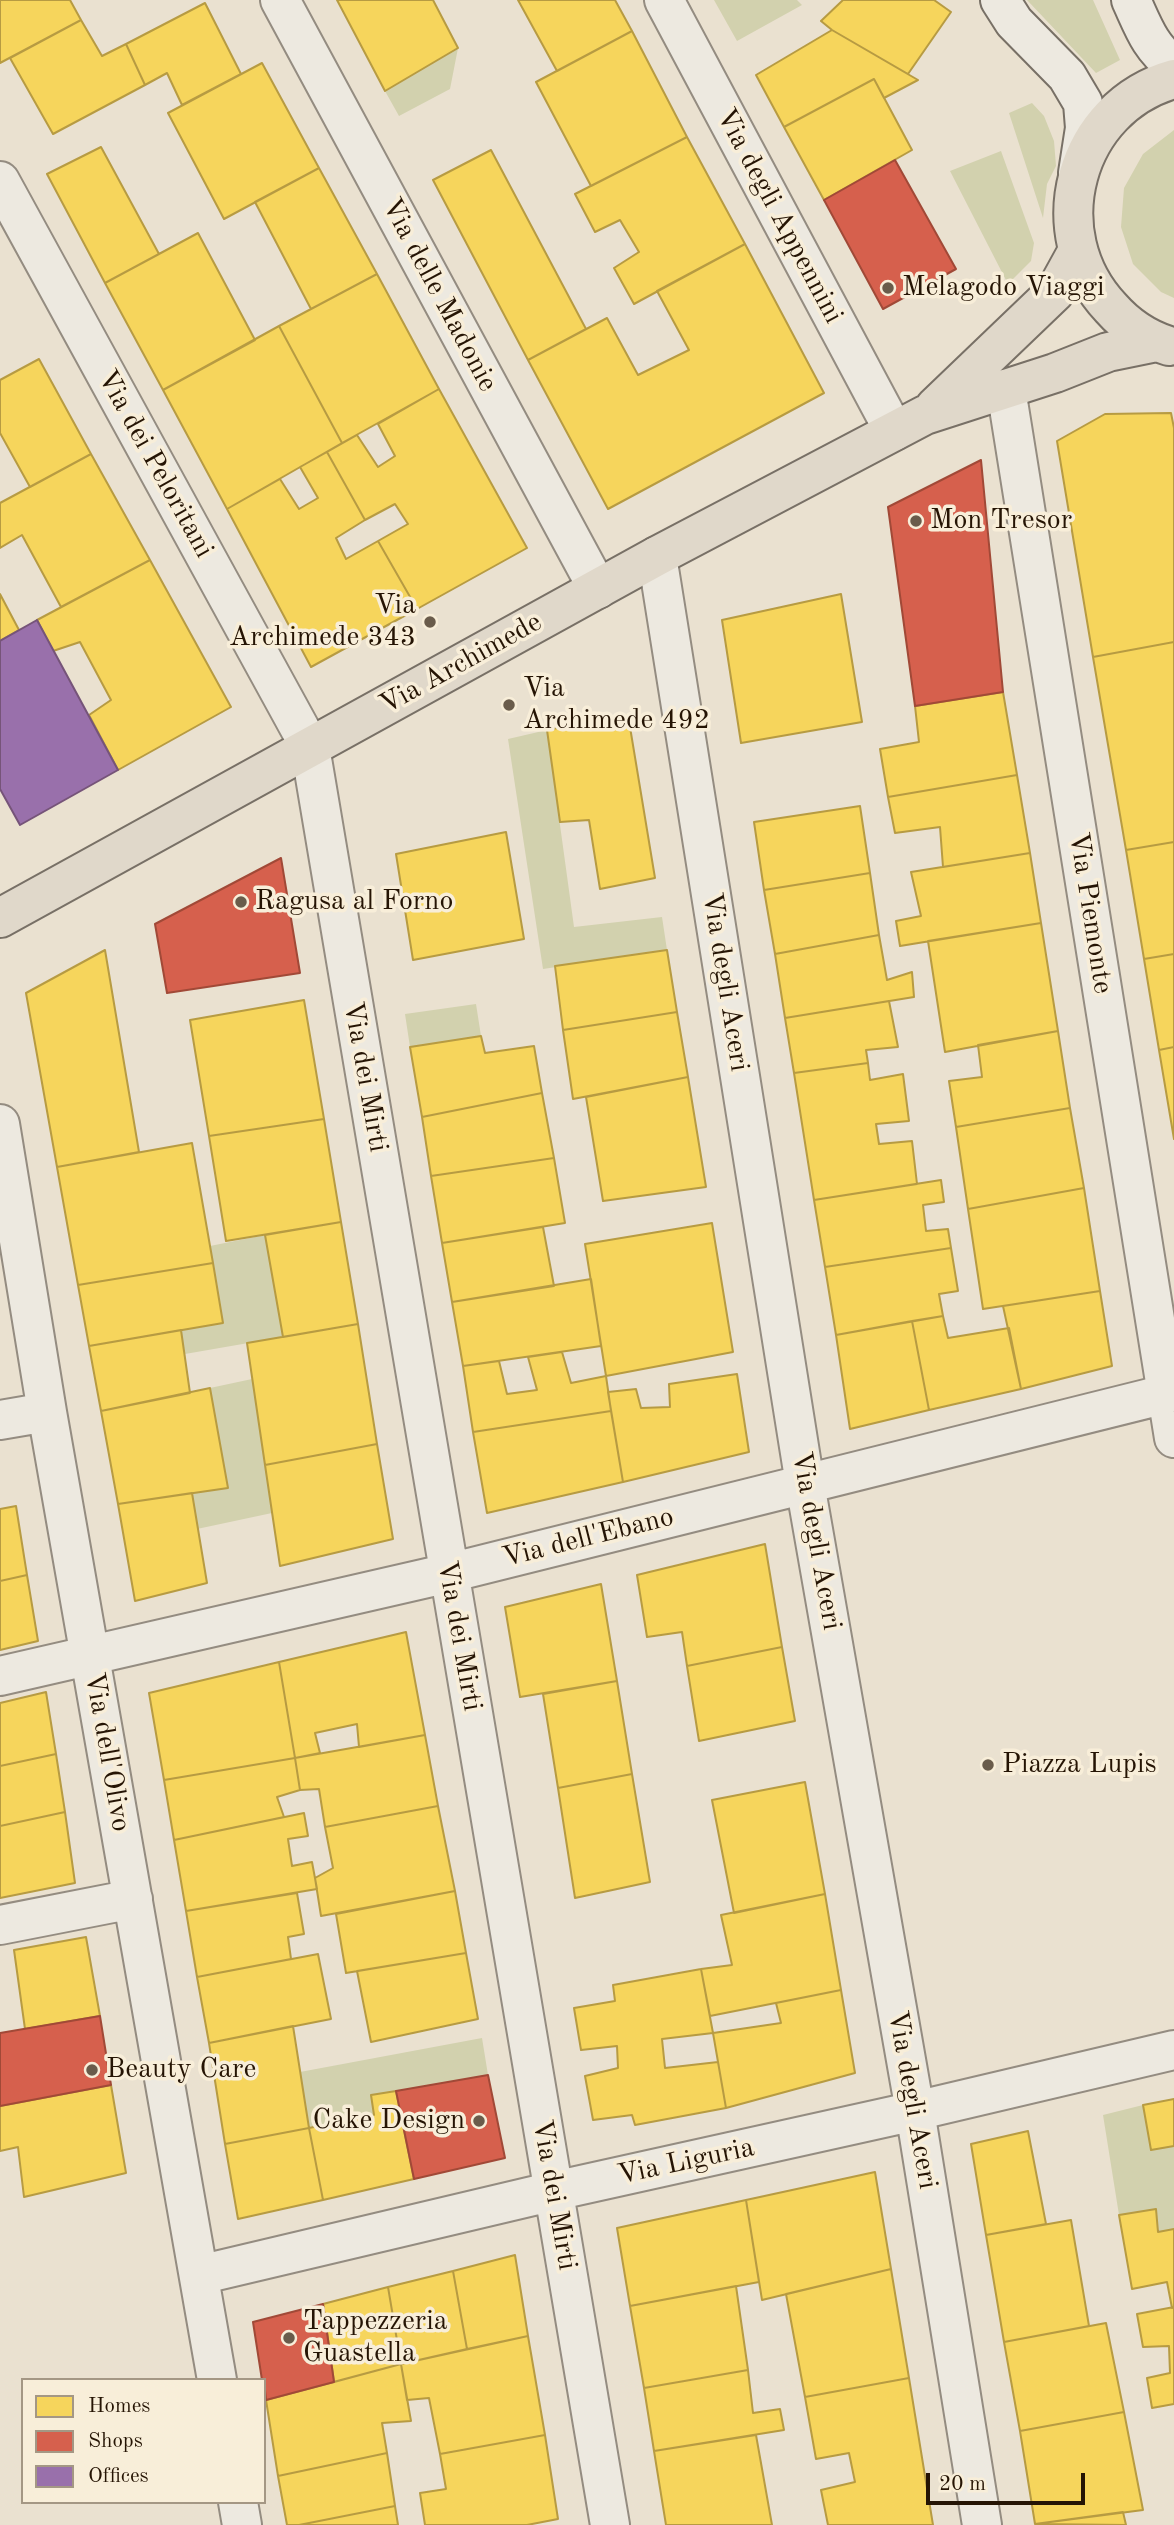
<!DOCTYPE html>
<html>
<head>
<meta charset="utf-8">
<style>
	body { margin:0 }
	#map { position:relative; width:1174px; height:2525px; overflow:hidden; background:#eae1d0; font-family:"Old Standard TT",serif }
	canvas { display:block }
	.legend { position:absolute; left:21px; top:2378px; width:245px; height:126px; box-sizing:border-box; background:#f8eed9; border:2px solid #a49784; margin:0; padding:9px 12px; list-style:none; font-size:21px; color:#251404 }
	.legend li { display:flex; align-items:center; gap:14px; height:35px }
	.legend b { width:35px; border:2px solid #a49784 }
	.scale { position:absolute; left:926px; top:2473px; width:159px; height:32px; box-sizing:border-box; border:4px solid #251404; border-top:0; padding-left:9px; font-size:21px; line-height:24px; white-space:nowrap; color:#251404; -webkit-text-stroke:5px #f8eed9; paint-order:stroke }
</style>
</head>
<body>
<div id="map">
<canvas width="1174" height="2525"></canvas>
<ul class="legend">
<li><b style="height:19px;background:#f6d55c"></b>Homes</li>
<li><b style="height:19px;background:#d6604d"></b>Shops</li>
<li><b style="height:19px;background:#9970ab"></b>Offices</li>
</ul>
<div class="scale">20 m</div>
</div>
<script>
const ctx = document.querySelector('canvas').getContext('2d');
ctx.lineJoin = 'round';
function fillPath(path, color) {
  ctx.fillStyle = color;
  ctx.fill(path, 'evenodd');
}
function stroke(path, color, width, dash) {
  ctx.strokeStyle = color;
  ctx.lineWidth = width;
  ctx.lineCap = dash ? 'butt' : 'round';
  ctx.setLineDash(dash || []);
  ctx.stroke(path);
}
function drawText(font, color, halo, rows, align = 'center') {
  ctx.font = font + ' "Old Standard TT",serif';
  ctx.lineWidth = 7;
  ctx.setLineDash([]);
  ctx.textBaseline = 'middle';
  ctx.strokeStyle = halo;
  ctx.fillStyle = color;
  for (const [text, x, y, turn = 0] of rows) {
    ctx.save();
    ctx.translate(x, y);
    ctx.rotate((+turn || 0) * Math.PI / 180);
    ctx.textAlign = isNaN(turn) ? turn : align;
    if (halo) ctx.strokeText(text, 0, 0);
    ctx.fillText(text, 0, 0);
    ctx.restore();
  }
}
const green = new Path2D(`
	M714,0h83l5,5 -65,36z
	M1027,0h66l27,60 -24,13z
	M458,48l-8,41 -51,27 -14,-25z
	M1032,103l12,13 10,25 2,25 -9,18 -4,34 -34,-105z
	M1174,130v168l-13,-6 -28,-28 -12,-37 3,-39 19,-34z
	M1001,151l33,92 -3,18 -23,23 -58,-113z
	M547,730l27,197 88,-10 5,33 -124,19 -35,-230z
	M476,1004l5,32 -71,11 -5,-33z
	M265,1235l18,102 -98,17 -4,-24 41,-8 -12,-76z
	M252,1379l20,134 -75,16 -5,-36 36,-5 -18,-100z
	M482,2038l6,37 -116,20 2,20 -65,13 -9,-56z
	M1143,2105l31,41v83l-16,3 -3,-23 -36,6 -16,-100z`);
const homes = new Path2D(`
	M0,0h70l11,20 -81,43z
	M337,0h96l25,48 -73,43z
	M518,0h97l17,31 -75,40z
	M843,0h91l17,12 -43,62 -76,-44 -11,-9z
	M205,3l36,71 -59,31 -15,-32 -22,12 -19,-41z
	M81,20l21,36 24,-12 19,41 -92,49 -43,-76z
	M832,30l86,50 -34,18 -10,-19 -90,48 -28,-52z
	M632,31l55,106 -96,49 -55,-104z
	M262,63l57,105 -95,51 -56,-106z
	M874,79l38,71 -88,50 -40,-73z
	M687,137l58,107 -111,60 -20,-36 25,-16 -19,-32 -25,12 -20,-38z
	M101,147l58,107 -54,29 -58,-109z
	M491,150l95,179 -58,31 -95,-180z
	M319,168l58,106 -66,35 -56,-107z
	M198,233l57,107 -92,50 -58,-107z
	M745,244l79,149 -216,116 -80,-149 79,-42 31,57 51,-25 -32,-59z
	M377,274l62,115 -97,54 -63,-117z
	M279,326l63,117 -115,66 -64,-119z
	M39,359l52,95 -61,33 -30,-54v-53z
	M439,389l88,159 -110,61 -39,-68 30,-17 -13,-20 -30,16 -38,-68 30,-17 21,32 17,-11 -17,-32z
	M1171,413l3,15v214l-81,15 -36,-216 48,-27z
	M327,452l38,68 -29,18 10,21 32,-18 39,68 -106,58 -84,-158 53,-30 19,30 19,-11 -18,-31z
	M91,454l59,106 -89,47 -39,-72 -22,13v-45z
	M150,560l81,147 -113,63 -29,-55 22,-15 -31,-58 -27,9 -16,-31z
	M0,594l19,36 -19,11z
	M841,594l21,128 -121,21 -19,-123z
	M1174,642v200l-48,8 -33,-193z
	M1003,692l14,83 -129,22 -8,-48 39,-7 -4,-36z
	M628,715l27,163 -55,11 -11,-69 -29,2 -13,-92z
	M1017,775l13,78 -87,14 -3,-40 -45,6 -7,-36z
	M860,806l10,67 -106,17 -10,-68z
	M506,832l18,107 -111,21 -17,-106z
	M1174,842v112l-30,5 -18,-109z
	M1030,853l11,70 -141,23 -4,-25 25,-5 -10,-44z
	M870,873l9,62 -104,19 -11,-64z
	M1041,923l17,108 -113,21 -17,-111z
	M879,935l8,45 25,-8 2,25 -129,21 -10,-64z
	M105,950l34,202 -82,15 -31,-174z
	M667,950l10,62 -114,18 -8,-64z
	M1174,954v93l-15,3 -15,-91z
	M304,1000l20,119 -115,17 -19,-116z
	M889,1001l9,46 -32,3 2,13 -74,10 -9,-55z
	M677,1012l11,65 -115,22 -10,-69z
	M1058,1031l12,77 -114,19 -7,-46 33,-4 -4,-32z
	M481,1036l4,17 49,-7 8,47 -120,24 -12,-70z
	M1174,1047v92l-15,-89z
	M868,1063l2,17 33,-6 6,47 -33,3 3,20 33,-3 5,43 -103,16 -20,-127z
	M688,1077l18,110 -103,14 -17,-104z
	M542,1093l12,65 -123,18 -9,-59z
	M1070,1108l14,80 -116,21 -12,-82z
	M324,1119l17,103 -115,19 -17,-105z
	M192,1143l21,120 -135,22 -21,-118z
	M554,1158l11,65 -123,20 -11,-67z
	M941,1180l3,22 -21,3 3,26 22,-2 3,19 -126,19 -11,-67z
	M1084,1188l16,103 -117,18 -15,-100z
	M341,1222l17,102 -75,13 -18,-102z
	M712,1223l21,129 -127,24 -21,-132z
	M543,1227l11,59 -102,16 -10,-59z
	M951,1248l7,43 -19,3 4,22 -107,19 -11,-68z
	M213,1263l10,60 -134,23 -11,-61z
	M591,1279l10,67 -138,20 -11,-64z
	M1100,1291l12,75 -91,23 -18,-83z
	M943,1316l5,22 61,-10 12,61 -92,21 -17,-89z
	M912,1321l17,89 -79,19 -14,-94z
	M358,1324l19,120 -112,21 -18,-122z
	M181,1330l9,63 -89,18 -12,-65z
	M562,1352l9,31 35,-7 5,35 -138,21 -10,-66 36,-5 8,33 30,-4 -9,-33z
	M737,1374l12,78 -126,30 -15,-90 28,-3 5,19 29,-1 -1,-23z
	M210,1388l18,100 -110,16 -17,-93z
	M611,1411l12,71 -136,31 -14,-81z
	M377,1444l16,95 -113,27 -15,-101z
	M192,1493l15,90 -72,18 -17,-97z
	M16,1506l11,69 -27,6v-72z
	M765,1544l17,103 -95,19 -5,-34 -35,5 -10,-62z
	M27,1575l11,66 -38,9v-69z
	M601,1584l16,97 -97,16 -15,-90z
	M406,1632l19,103 -66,12 -2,-23 -42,9 5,20 -25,5 -16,-96z
	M782,1647l13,74 -96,20 -12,-75z
	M279,1662l16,96 -131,22 -15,-87z
	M617,1681l15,93 -74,14 -15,-94z
	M46,1692l10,62 -56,12v-63z
	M425,1735l13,71 -113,21 -6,-38 -19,1 -5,-32z
	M56,1754l9,58 -65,14v-60z
	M295,1758l5,32 -23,7 7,20 -110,23 -10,-60z
	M632,1774l18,108 -75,16 -17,-110z
	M805,1782l20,112 -91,19 -22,-113z
	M438,1806l17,85 -134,25 -6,-38 18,-10 -8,-41z
	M65,1812l10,71 -75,15v-72z
	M304,1813l4,23 -20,3 4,27 20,-4 5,27 -131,22 -12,-71z
	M455,1891l11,62 -120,20 -10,-59z
	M297,1893l7,41 -16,3 3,22 -94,18 -11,-66z
	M825,1894l16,96 -131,26 -9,-47 31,-4 -11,-50z
	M86,1937l14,79 -75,13 -11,-79z
	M466,1953l12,66 -107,23 -14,-71z
	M318,1954l13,65 -122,24 -12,-66z
	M701,1969l12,64 -51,6 3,29 53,-6 8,46 -91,17 -3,-10 -39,5 -8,-44 33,-8 -1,-22 -36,4 -7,-42 41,-7 -2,-16z
	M841,1990l14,83 -129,35 -13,-75 68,-10 -5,-20z
	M293,2026l16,102 -84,16 -16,-101z
	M111,2085l15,88 -102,24 -6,-50 -18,4v-45z
	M396,2091l18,88 -91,21 -14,-72 65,-13 -3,-20z
	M1174,2099v47l-23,4 -8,-45z
	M309,2128l14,72 -85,19 -13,-75z
	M1028,2131l18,93 -60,11 -15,-91z
	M875,2172l16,97 -129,31 -16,-100z
	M746,2200l13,82 -129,24 -13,-78z
	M1156,2209l2,23 16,-3v78l-2,1 -5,-26 -35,7 -13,-74z
	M1071,2220l18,106 -85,16 -18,-107z
	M515,2255l13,81 -61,13 -14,-78z
	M891,2269l18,109 -104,19 -19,-103z
	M453,2271l14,78 -66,15 -13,-77z
	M736,2286l12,84 -104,18 -14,-82z
	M388,2287l13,77 -67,18 -11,-78z
	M1174,2307v97l-22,4 -5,-30 23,-5 -1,-27 -26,1 -6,-33z
	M1106,2323l18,89 -104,19 -16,-89z
	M528,2336l17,99 -105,19 -11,-56 -22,2 -6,-36z
	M401,2364l10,57 -29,2 5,30 -109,23 -12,-76z
	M748,2370l5,43 27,-4 4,21 -130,21 -10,-63z
	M909,2378l24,147h-105l-7,-35 34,-8 -6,-29 -33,6 -11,-62z
	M1124,2412l19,98 -108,14 -15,-93z
	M545,2435l13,84 -31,6h-102l-5,-32 26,-4 -6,-35z
	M756,2435l16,90h-106l-12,-74z
	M387,2453l8,53 -96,19h-12l-9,-49z
	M395,2506l3,19h-99z
	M1123,2512l3,13 -91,-1z`);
const shops = new Path2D(`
	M895,160l61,109 -73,40 -59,-109z
	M981,460l22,232 -88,14 -27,-199z
	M281,858l19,115 -133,20 -12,-69z
	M100,2016l11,69 -111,21v-73z
	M488,2075l17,83 -91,21 -18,-88z
	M323,2304l11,78 -68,18 -2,-20h-2l-9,-58z`);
const offices = new Path2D(`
	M37,620l81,150 -98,55 -20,-36v-148z`);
const street = new Path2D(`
	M280,0l318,589
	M664,0l230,431
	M0,181l310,566 300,1778
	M1006,389l168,1049
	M657,556l148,928 110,627 67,414
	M0,1124l47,288 170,968
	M0,1420l47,-8
	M0,1676l449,-103 725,-181
	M0,1925l133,-26
	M199,2275l355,-84 361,-80 259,-61
	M238,2502l4,23`);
const secondary = new Path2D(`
	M1000,0l14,22 53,54 16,27 2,25 -7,45
	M1131,0c12,26 19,48 43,65`);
const primary = new Path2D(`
	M1169,346c-23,-7 -43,-21 -58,-38 -71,-75 -37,-201 63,-229
	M935,407l120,-115 22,-40
	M0,918l657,-362 268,-141 130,-42 53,-21 49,-10`);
const markers = [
	[888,288,7,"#6a5c4b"],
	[916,521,7,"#6a5c4b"],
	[430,622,7,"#6a5c4b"],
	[509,705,7,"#6a5c4b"],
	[241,902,7,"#6a5c4b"],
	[988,1765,7,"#6a5c4b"],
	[92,2070,7,"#6a5c4b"],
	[479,2121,7,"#6a5c4b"],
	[289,2338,7,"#6a5c4b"]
];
const streetNames = [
	["Via degli Appennini",779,216,62],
	["Via delle Madonie",439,295,62],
	["Via dei Peloritani",155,464,61],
	["Via Archimede",461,664,-29],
	["Via Piemonte",1090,913,81],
	["Via degli Aceri",725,982,81],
	["Via dei Mirti",365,1077,80],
	["Via dell'Ebano",588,1538,-14],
	["Via degli Aceri",816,1541,80],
	["Via dei Mirti",459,1636,80],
	["Via dell'Olivo",107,1752,80],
	["Via degli Aceri",912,2100,80],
	["Via Liguria",686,2162,-12],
	["Via dei Mirti",554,2195,80]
];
const poiNames = [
	["Melagodo Viaggi",902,288],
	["Mon Tresor",930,521],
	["Via",416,606,"right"],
	["Archimede 343",416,638,"right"],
	["Via",523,689],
	["Archimede 492",523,721],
	["Ragusa al Forno",255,902],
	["Piazza Lupis",1002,1765],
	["Beauty Care",106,2070],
	["Cake Design",465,2121,"right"],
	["Tappezzeria",303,2322],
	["Guastella",303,2354]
];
fillPath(green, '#d2d1ae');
fillPath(homes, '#f6d55c');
stroke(homes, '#b79b42', 2);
fillPath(shops, '#d6604d');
stroke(shops, '#a14937', 2);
fillPath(offices, '#9970ab');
stroke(offices, '#765479', 2);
stroke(street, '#948c81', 42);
stroke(secondary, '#787066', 42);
stroke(primary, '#787066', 42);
stroke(street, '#ede9e0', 38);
stroke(secondary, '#ede9e0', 38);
stroke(primary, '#e0d8ca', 38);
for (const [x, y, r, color] of markers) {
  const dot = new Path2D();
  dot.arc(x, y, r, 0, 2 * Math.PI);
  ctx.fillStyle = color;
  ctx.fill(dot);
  stroke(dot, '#f8eed9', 2.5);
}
drawText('28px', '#251404', '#f8eed9', streetNames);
drawText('28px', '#251404', '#f8eed9', poiNames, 'left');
</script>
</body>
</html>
